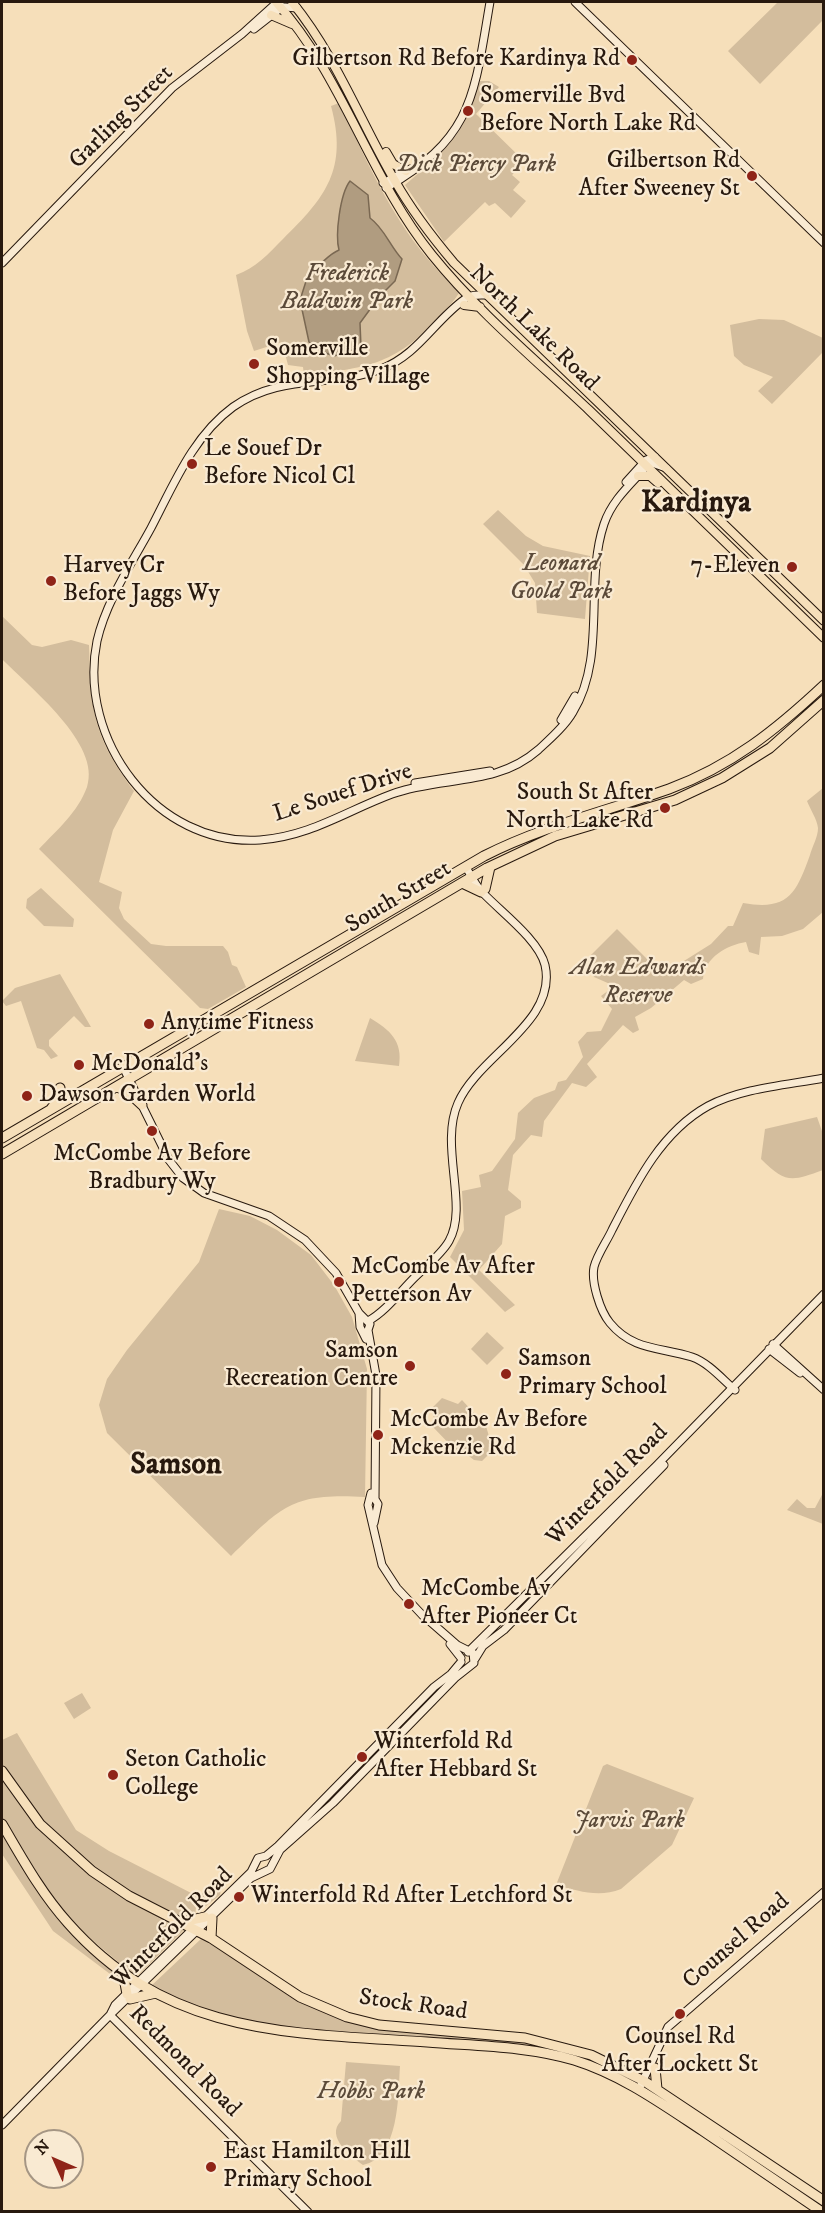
<!DOCTYPE html>
<html>
<head>
<meta charset="utf-8">
<style>
	body { margin:0 }
	#map { position:relative; width:825px; height:2213px; overflow:hidden; background:#f6dfba; font-family:"IM FELL DW Pica",serif }
	canvas { display:block }
	.frame { position:absolute; inset:0; border:3px solid #28190e; pointer-events:none }
	.north { position:absolute; left:24px; top:2129px; width:60px; height:60px; box-sizing:border-box; background:#f9ead2; border:2px solid #a59684; border-radius:50%; rotate:315deg; font-size:16px; font-weight:700; line-height:24px; text-align:center; color:#28190e }
	.north::after { content:''; display:block; margin:auto; width:21px; height:27px; background:#8f2418; clip-path:polygon(50% 0,100% 100%,50% 72%,0 100%) }
</style>
</head>
<body>
<div id="map">
<canvas width="825" height="2213"></canvas>
<div class="frame"></div>
<div class="north">N</div>
</div>
<script>
const ctx = document.querySelector('canvas').getContext('2d');
ctx.lineJoin = 'round';
function fillPath(path, color) {
  ctx.fillStyle = color;
  ctx.fill(path, 'evenodd');
}
function stroke(path, color, width, dash) {
  ctx.strokeStyle = color;
  ctx.lineWidth = width;
  ctx.lineCap = dash ? 'butt' : 'round';
  ctx.setLineDash(dash || []);
  ctx.stroke(path);
}
function drawText(font, color, halo, rows, align = 'center') {
  ctx.font = font + ' "IM FELL DW Pica",serif';
  ctx.lineWidth = 4.5;
  ctx.setLineDash([]);
  ctx.textBaseline = 'middle';
  ctx.strokeStyle = halo;
  ctx.fillStyle = color;
  for (const [text, x, y, turn = 0] of rows) {
    ctx.save();
    ctx.translate(x, y);
    ctx.rotate((+turn || 0) * Math.PI / 180);
    ctx.textAlign = isNaN(turn) ? turn : align;
    if (halo) ctx.strokeText(text, 0, 0);
    ctx.fillText(text, 0, 0);
    ctx.restore();
  }
}
const green = new Path2D(`
	M778,2h45v18l-63,64 -32,-33z
	M480,81h9l10,6 -23,27 49,48 -13,13 8,7 -7,8 13,11 -15,17 -16,-15 -6,3 -4,-4 -41,40 -39,-57c35,-29 61,-61 75,-104z
	M339,103c24,50 46,101 80,145 12,16 27,31 40,45 -6,10 -14,17 -21,25 -44,48 -73,50 -134,57l-1,-8 -15,-2 -6,-23 -28,9 -7,-20 -11,-56c20,-7 32,-21 47,-36 43,-42 65,-70 48,-133z
	M759,319l25,1 39,18v14l-51,52 -14,-13 15,-14 -29,-12 -10,-9 -4,-31z
	M498,510l28,26 17,10 47,10 -5,63 -48,-6 -2,-30 -11,-18 -41,-41z
	M2,616l30,29 10,2 29,-7 18,5c2,66 4,91 45,146l-21,39 -14,52 23,10 -3,16 5,11 27,25 15,2h57l5,6 4,13 5,2 9,20 -38,22 -8,-1 -161,-159c18,-19 39,-37 48,-62 15,-43 -58,-100 -85,-128z
	M823,788v124l-20,17 -21,7 -21,1 -2,18 -10,-3 -3,-10c-19,3 -41,15 -43,37l-12,5 -7,-4 -33,28 -16,9 4,13 -6,3 -10,-8 -36,39 10,13 -11,10 -14,-4 -28,38 -2,16 -11,-2 -18,20 -5,35 13,11v7l-16,8 -3,28 -23,26 36,35 -10,7 -55,-55 14,-27 -2,-39 19,-4 -2,-12 13,-4 23,-32 3,-26 16,-15 21,-8 3,-8 8,-2 17,-23 -5,-15 9,-10 14,-1 11,-22 -11,-13 8,-6 1,-6 -16,-7 -8,-13 3,-7 28,-28 30,30 29,7 35,-22 17,-18h5l10,-23c45,8 53,-9 67,-48 2,-8 8,-18 8,-27 -1,-9 -8,-19 -11,-27z
	M41,888l33,31 -1,8 -29,-1 -18,-18 1,-9z
	M60,974l31,53h-6l-11,-11 -25,24v6l9,10 -7,3 -7,-9 -7,-2 -16,-47 -15,5 -4,-5 13,-13z
	M370,1018c20,12 33,23 29,48l-44,-5z
	M817,1117l6,17v36c-32,12 -38,13 -62,-11l4,-30z
	M219,1209l31,7 27,14 34,25 23,30 18,32 15,52 -2,128c-75,-4 -82,9 -134,59l-124,-123 -8,-28 8,-26 20,-29 72,-88z
	M487,1332l17,16 -17,17 -16,-16z
	M442,1398l16,6 4,-4 24,26 7,24 -11,11 -8,-1 -13,-10 -3,3 -25,-26 3,-3 -5,-15z
	M823,1493v31l-36,-14 10,-11 10,9h8z
	M82,1693l9,15 -17,11 -10,-16z
	M17,1733l59,97 33,21 88,45 -2,21c-51,8 -172,-104 -192,-150 -3,-7 -1,-19 -1,-27z
	M607,1764l87,34 -22,47 -51,44c-22,9 -43,2 -65,-4l47,-119z
	M2,1778c49,73 102,115 183,151l-45,44 -5,3 -61,-51 -37,-48 -35,-59z
	M2,1829c36,60 60,104 118,146l2,5h-4l-65,-49 -51,-77z
	M218,1882l3,7 -1,6 -23,18 1,-17z
	M202,1938c47,28 90,65 143,82 57,18 117,14 177,21 42,5 78,22 116,40v2l-70,-28 -289,-27 -66,-14 -62,-28z
	M346,2062l54,4c-2,29 0,91 -37,99 -12,-9 -38,-28 -22,-44z`);
const water = new Path2D(`
	M350,181l18,14 2,23c14,10 20,28 32,41l-7,22 -16,16 -19,26 1,24 -27,9 -14,-5 -11,-9 -9,-42 9,-28c13,-7 18,-17 30,-22 -4,-15 1,-56 11,-69z`);
const stream = new Path2D(`
	M84,1097l8,-4`);
const secondary = new Path2D(`
	M575,2l249,241
	M254,29l23,-18 3,-7
	M383,183l27,-14
	M386,188c88,-51 88,-93 104,-186
	M2,263l170,-175 70,-54 31,-28 24,2
	M486,295c-7,0 -14,-1 -21,4 -30,21 -47,56 -84,70 -50,19 -100,4 -148,38 -40,29 -60,79 -82,121 -19,35 -45,73 -54,113 -20,98 59,206 163,199 51,-4 86,-29 132,-46 49,-18 104,-7 146,-44 12,-11 27,-24 35,-38 34,-56 11,-128 31,-188 8,-24 27,-40 43,-58l5,-3 14,5
	M626,482l20,-22 9,-3
	M561,720l14,-24
	M415,783l75,-12
	M123,1067l46,93 14,18 21,15 65,23 36,24 31,33 23,40 11,11 -2,6 8,45 -1,124 3,5 -4,19
	M359,1313l1,14 6,12
	M368,1321c17,-9 32,-29 46,-43 11,-11 27,-23 35,-37 20,-35 -10,-95 9,-138 20,-47 100,-81 87,-138 -6,-25 -44,-53 -62,-72 -7,-7 -12,-17 -17,-26
	M773,1344l51,46
	M769,1349l31,24
	M735,1390c-13,-11 -26,-27 -43,-33 -31,-10 -59,-6 -82,-34 -10,-12 -19,-41 -16,-56 3,-12 13,-26 18,-37 24,-47 49,-98 96,-124 34,-18 79,-21 116,-28
	M371,1493l-3,12 14,60 15,23 29,31
	M450,1644l11,14
	M468,1652l189,-187 167,-171
	M475,1659l8,-13 21,-16 160,-165
	M112,2013l139,-135 19,-9 10,-19 53,-47 122,-125 19,-15 -1,-10 -16,-8 -32,-28
	M110,2015l198,197
	M639,2089l29,-62 156,-135
	M2,2125l108,-110 5,-10 136,-133 7,-14 8,-2 12,-10 156,-159 17,-13 10,-12`);
const primary = new Path2D(`
	M276,2c67,74 93,175 156,253 46,57 105,106 158,156 78,75 156,151 234,227
	M292,2c44,54 68,119 103,179 17,30 37,56 59,82l370,358
	M271,15l21,9
	M386,152l7,12 13,7
	M464,305l16,2
	M638,476h12l8,7`);
const highway = new Path2D(`
	M462,883l19,9
	M485,889l5,-22
	M117,1087l10,4 15,14
	M51,1109l7,-10 2,-11
	M2,1138l482,-282c59,-30 123,-45 185,-67 62,-23 107,-59 155,-104
	M2,1154l485,-286 68,-32 120,-36 47,-22 48,-30 54,-48
	M2,1771l38,53 52,47 37,25 82,42 89,59 47,20 32,8 146,13 66,17 53,26 180,120
	M2,1824c20,34 39,69 66,99 100,113 221,110 359,119 49,4 100,4 147,18 48,15 88,44 129,71 40,27 79,54 119,81
	M182,1922l23,-5
	M211,1938l1,-20
	M123,1973l4,21
	M130,1999l26,-6
	M655,2068l2,21`);
const markers = [
	[632,60,6,"#8f2418"],
	[468,111,6,"#8f2418"],
	[752,176,6,"#8f2418"],
	[254,364,6,"#8f2418"],
	[192,464,6,"#8f2418"],
	[792,567,6,"#8f2418"],
	[51,581,6,"#8f2418"],
	[665,808,6,"#8f2418"],
	[149,1024,6,"#8f2418"],
	[79,1065,6,"#8f2418"],
	[27,1096,6,"#8f2418"],
	[152,1131,6,"#8f2418"],
	[339,1282,6,"#8f2418"],
	[410,1366,6,"#8f2418"],
	[506,1374,6,"#8f2418"],
	[378,1435,6,"#8f2418"],
	[409,1604,6,"#8f2418"],
	[362,1757,6,"#8f2418"],
	[113,1775,6,"#8f2418"],
	[239,1897,6,"#8f2418"],
	[680,2014,6,"#8f2418"],
	[211,2167,6,"#8f2418"]
];
const poiNames = [
	["Gilbertson Rd Before Kardinya Rd",620,60,"right"],
	["Somerville Bvd",480,97],
	["Before North Lake Rd",480,125],
	["Gilbertson Rd",740,162,"right"],
	["After Sweeney St",740,190,"right"],
	["Somerville",266,350],
	["Shopping Village",266,378],
	["Le Souef Dr",204,450],
	["Before Nicol Cl",204,478],
	["Harvey Cr",63,567],
	["Before Jaggs Wy",63,595],
	["7-Eleven",780,567,"right"],
	["South St After",653,794,"right"],
	["North Lake Rd",653,822,"right"],
	["Anytime Fitness",161,1024],
	["McDonald's",91,1065],
	["Dawson Garden World",39,1096],
	["McCombe Av Before",152,1155,"center"],
	["Bradbury Wy",152,1183,"center"],
	["McCombe Av After",351,1268],
	["Petterson Av",351,1296],
	["Samson",398,1352,"right"],
	["Recreation Centre",398,1380,"right"],
	["Samson",518,1360],
	["Primary School",518,1388],
	["McCombe Av Before",390,1421],
	["Mckenzie Rd",390,1449],
	["McCombe Av",421,1590],
	["After Pioneer Ct",421,1618],
	["Winterfold Rd",374,1743],
	["After Hebbard St",374,1771],
	["Seton Catholic",125,1761],
	["College",125,1789],
	["Winterfold Rd After Letchford St",251,1897],
	["Counsel Rd",680,2038,"center"],
	["After Lockett St",680,2066,"center"],
	["East Hamilton Hill",223,2153],
	["Primary School",223,2181]
];
const streetNames = [
	["Garling Street",122,118,-45],
	["North Lake Road",533,329,44],
	["Le Souef Drive",343,794,-18],
	["South Street",399,898,-31],
	["Winterfold Road",608,1486,-45],
	["Winterfold Road",173,1929,-45],
	["Counsel Road",737,1942,-41],
	["Stock Road",413,2006,8],
	["Redmond Road",184,2062,45]
];
const parkNames = [
	["Dick Piercy Park",476,166],
	["Frederick",347,275],
	["Baldwin Park",347,303],
	["Leonard",561,565],
	["Goold Park",561,593],
	["Alan Edwards",638,969],
	["Reserve",638,997],
	["Jarvis Park",629,1822],
	["Hobbs Park",371,2093]
];
const districtNames = [
	["Kardinya",696,505],
	["Samson",176,1467]
];
fillPath(green, '#d3bd9d');
fillPath(water, '#b09c80');
stroke(water, '#7a6852', 1.5);
stroke(stream, '#7a6852', 1.5);
stroke(secondary, '#28190e', 9);
stroke(primary, '#28190e', 10);
stroke(highway, '#28190e', 11);
stroke(secondary, '#f9ead2', 7);
stroke(primary, '#f6dfba', 8);
stroke(highway, '#f6dfba', 9);
for (const [x, y, r, color] of markers) {
  const dot = new Path2D();
  dot.arc(x, y, r, 0, 2 * Math.PI);
  ctx.fillStyle = color;
  ctx.fill(dot);
  stroke(dot, '#f9ead2', 2);
}
drawText('24px', '#28190e', '#f9ead2', poiNames, 'left');
drawText('24px', '#28190e', '#f9ead2', streetNames);
drawText('italic 24px', '#5b4a39', '#f9ead2', parkNames);
drawText('bold 30px', '#28190e', '#f9ead2', districtNames);
</script>
</body>
</html>
